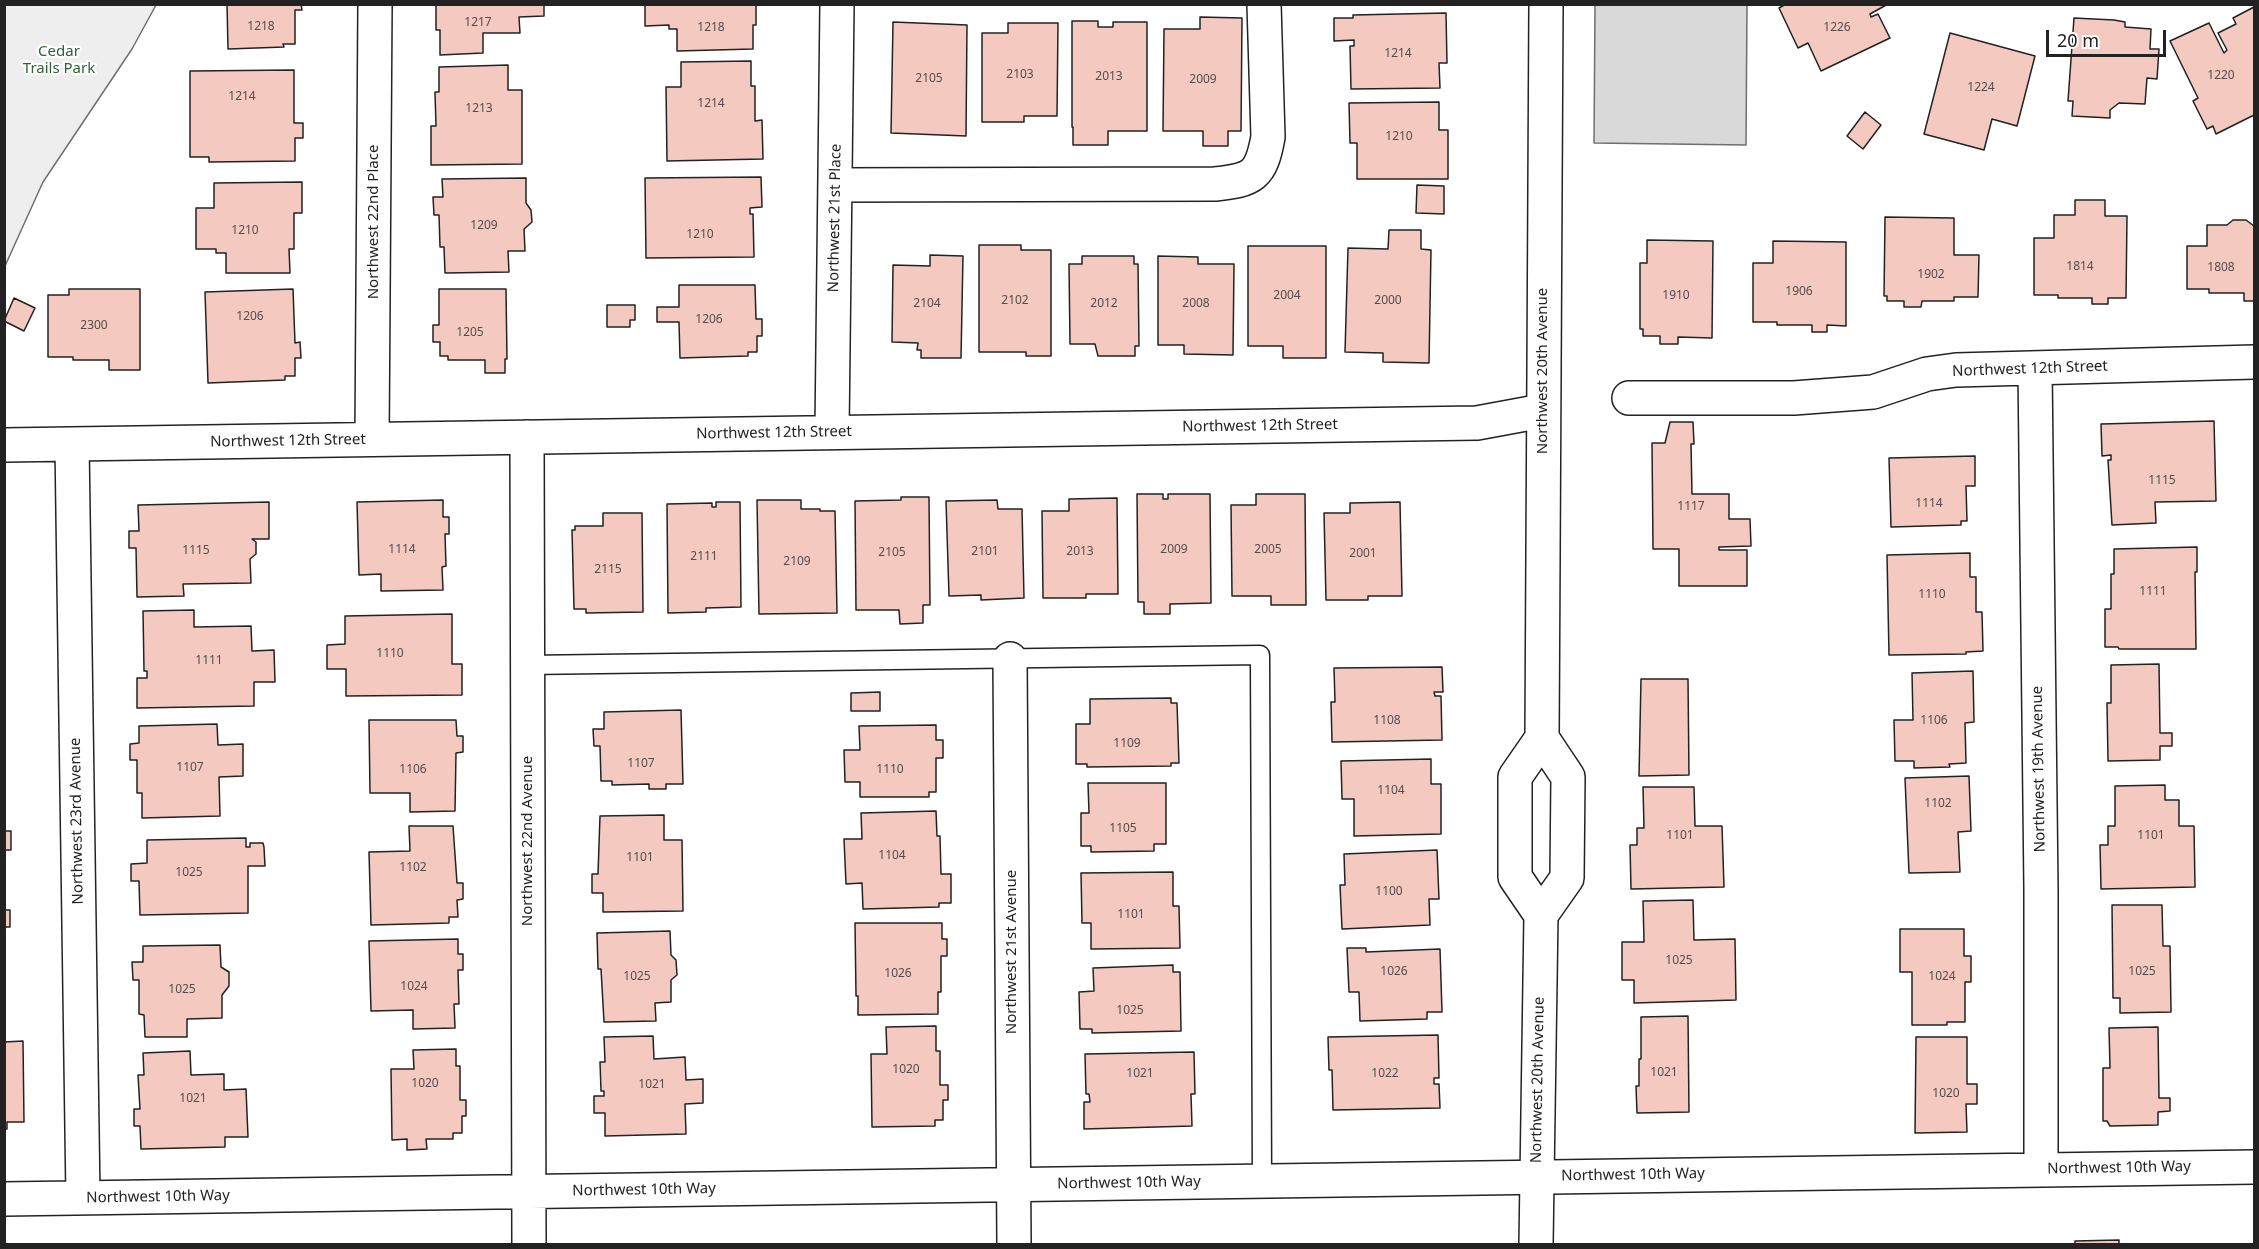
<!DOCTYPE html>
<html>
<head>
<meta charset="utf-8">
<style>
	body { margin:0 }
	#map { position:relative; width:2259px; height:1249px; overflow:hidden; background:#fff; font-family:"Noto Sans",sans-serif }
	canvas { display:block }
	.frame { position:absolute; inset:0; border:6px solid #222; pointer-events:none }
	.scale { position:absolute; left:2046px; top:30px; width:120px; height:27px; box-sizing:border-box; border:3px solid #222; border-top:0; padding-left:8px; font-size:18px; line-height:21px; white-space:nowrap; color:#222; -webkit-text-stroke:4px #fff; paint-order:stroke }
</style>
</head>
<body>
<div id="map">
<canvas width="2259" height="1249"></canvas>
<div class="frame"></div>
<div class="scale">20 m</div>
</div>
<script>
const ctx = document.querySelector('canvas').getContext('2d');
ctx.lineJoin = 'round';
function fillPath(path, color) {
  ctx.fillStyle = color;
  ctx.fill(path, 'evenodd');
}
function stroke(path, color, width, dash) {
  ctx.strokeStyle = color;
  ctx.lineWidth = width;
  ctx.lineCap = dash ? 'butt' : 'round';
  ctx.setLineDash(dash || []);
  ctx.stroke(path);
}
function drawText(font, color, halo, rows, align = 'center') {
  ctx.font = font + ' "Noto Sans",sans-serif';
  ctx.lineWidth = 4.5;
  ctx.setLineDash([]);
  ctx.textBaseline = 'middle';
  ctx.strokeStyle = halo;
  ctx.fillStyle = color;
  for (const [text, x, y, turn = 0] of rows) {
    ctx.save();
    ctx.translate(x, y);
    ctx.rotate((+turn || 0) * Math.PI / 180);
    ctx.textAlign = isNaN(turn) ? turn : align;
    if (halo) ctx.strokeText(text, 0, 0);
    ctx.fillText(text, 0, 0);
    ctx.restore();
  }
}
const green = new Path2D(`
	M5,4l151,1 -24,44 -89,133 -38,84z`);
const water = new Path2D(`
	M1595,5h152l-1,140 -152,-2z`);
const building = new Path2D(`
	M227,4h74l1,6h-7v34h-12l1,3 -56,2z
	M436,4h108v12l-25,1 1,16h-37v20l-43,2v-25h-4z
	M645,4h111v21h-3v24l-76,2v-22h-8v-4l-24,1z
	M1786,4h102l-18,10 1,3 7,-3 12,24 -69,33 -13,-28 -10,5 -19,-40z
	M2254,7v108l-38,19 -3,-8 -6,3 -14,-28 5,-3 -28,-57 39,-18 15,30 3,-3 -9,-17 18,-9 -3,-6z
	M1446,13l1,50h-8l1,25 -89,1 -1,-43h4v-6l-20,1v-23h19v-3z
	M1200,17l42,1 -1,113h-13v15h-25v-15h-40l1,-102h36z
	M2074,18l40,2 11,2v5l26,2 -1,20h9l-2,30 -10,-1 -2,26 -26,-1 -9,7v8l-38,-2 1,-15h-5z
	M1072,21h26v6h15v-5h34v109h-39v14h-35v-18h-1z
	M893,22l74,3 -1,111 -75,-3z
	M1008,23h50l-1,93h-33v6h-42v-89h26z
	M1950,33l85,23 -18,70 -25,-7 -8,31 -60,-16z
	M751,61v25h4v35l7,-1 1,39 -96,2 -1,-74h15v-25z
	M508,65v25h14v74l-91,1v-39h5l-1,-34h4v-25z
	M294,70v53h9v15h-8v23l-86,1v-5h-19v-86z
	M1439,102v28h9v49h-91v-36h-7l-1,-40z
	M1865,112l16,13 -18,24 -16,-13z
	M761,177l1,30 -12,1v6h3l1,43 -108,1 -1,-80z
	M526,178v25l5,7 1,12 -8,7 1,22h-17l1,21 -64,1 -1,-26h-4l-1,-32h-5l-1,-18h10l-1,-18z
	M302,182v31h-8v36h-5l1,24h-64v-20h-10v-4h-20v-41h18v-25z
	M1417,185l27,1v28l-28,-1z
	M2075,200h30v16h22l-1,82h-18v6h-16v-6h-34v-3h-24v-57h20v-23h21z
	M1885,217l69,1v37h25l-1,42h-24v4h-32l-1,6h-17v-6h-17v-5h-3z
	M2233,220h13l8,6v75h-10v-8h-35v-4h-22v-43h20v-21h20z
	M1389,230h32v19l10,1 -2,113 -46,-1v-9l-38,-1 3,-104 40,1z
	M1647,240l66,1 -1,97 -34,-1v7h-18v-8h-17v-7h-3v-66h7z
	M1773,241l73,1v84l-19,-1v7h-15v-7h-35v-3h-24v-59h20z
	M979,245h42v5h30v106h-25v-4h-47z
	M1248,246h78v112h-43v-12h-35z
	M930,255l33,1 -2,102h-40v-8h-4l1,-7 -26,-1 1,-77 37,1z
	M1082,256h52v8h4l1,82h-4v10h-37l-3,-12h-25l-1,-80h13z
	M1158,256l40,1v7h36l-1,91 -49,-1v-9h-26z
	M679,285h76l1,34h6v17h-5v16h-9v4l-68,2 -1,-36h-22v-15h22z
	M69,289h71v81h-31v-10h-36v-3h-25v-62h21z
	M293,289l2,54 5,-1 1,16h-6v18h-10v4l-77,3 -3,-91z
	M439,289h67l1,70h-2v14h-20v-13h-37v-4h-8v-14h-7v-17h6z
	M14,298l21,10 -11,23 -20,-10z
	M607,305h28v15h-5v7h-23z
	M2214,421l2,80 -61,1 1,21 -44,2 -4,-65h3v-5l-9,1 -1,-32z
	M1670,422h23l1,22h-3l1,50h37v25h21l1,27 -32,1v3h28v36h-68v-37h-26l-1,-106h13z
	M1975,456v30h-9l1,35h-6v4l-70,2 -2,-69z
	M1137,494h26v5h5v-5h42l1,109 -41,1v10h-26v-12h-6z
	M1256,494h49l1,111h-35v-9h-39l-1,-91h25z
	M901,497h28l1,108h-7v18l-23,1 -1,-14h-43l-1,-109 46,-1z
	M1117,498l1,96h-32v4h-43l-1,-87h27v-12z
	M443,500v17h6v17h-4l1,32 -4,1 1,23 -62,1v-17l-22,1 -2,-73z
	M757,500h44v9h19v2h15l2,102 -78,1z
	M997,500l1,9h24l2,89 -43,2v-5l-32,1 -3,-95z
	M269,502v37h-17l4,3v12l-6,5 1,24 -68,1 1,12 -47,1 -1,-49h-7v-17h10l-1,-26z
	M716,502h24l1,105 -35,1v4l-38,1 -1,-109 45,-1v4h4z
	M1400,502l2,94h-34v4h-42l-2,-87h26v-10z
	M603,513h39l1,99 -57,1v-4h-12l-2,-79h3v-4h28z
	M2197,547v25h-2l1,77h-77l-1,-2h-13v-38h6v-35h3v-25z
	M1970,553v24h6v35h6l1,39 -17,1v2l-77,1 -2,-100z
	M194,610v17l57,-1 1,25 22,-1 1,32h-21v24l-117,2v-30h10v-7h-3l-1,-60z
	M452,614v50h10v31l-116,1v-27h-19v-24l18,-1v-28z
	M2159,664l1,69h12v13h-12v14l-52,1 -1,-58h4v-38z
	M1442,667l1,25h-9l1,4h6l1,44 -110,2 -1,-40h4l-1,-34z
	M1973,671l1,51 -9,1 1,40 -17,1 1,3 -36,1v-7h-19l-1,-41h19l-1,-47z
	M1641,679h47l1,96 -50,1z
	M880,692v19h-29v-18z
	M1171,698v5h6l2,60h-8v3l-84,1v-3h-11v-40h14v-25z
	M681,710l2,74h-17v5h-17v-5l-37,1v-4h-11l-1,-35h-6l-1,-17h11v-17z
	M369,720h87l1,16h6v16l-7,1 -1,58 -45,1v-19h-40z
	M217,724l1,21 25,-1v32l-24,1 1,39 -78,2v-25h-5v-33h-7v-16l9,-1v-17z
	M936,725v15h7v18h-7v34h-7v5h-69v-15h-15l-1,-32h16l-1,-24z
	M1431,759v25h10v50l-87,2v-37h-12l-1,-38z
	M1969,776l2,55 -13,1 2,40 -51,1 -4,-95z
	M1088,783h78v61h-12v7l-63,1v-6h-10v-33h8z
	M2165,785v15h14v26h15l1,61 -94,2 -1,-44h8v-19h7v-40z
	M1643,787h51l1,39h27l2,61 -93,2 -1,-44h7v-17h7z
	M936,811l1,25h3l1,38h10v29h-12v4l-76,2 -1,-26 -16,1 -2,-45h18l-1,-26z
	M664,815v25h18l1,71 -80,1v-19h-11v-19h6l2,-58z
	M409,826h44l4,57h6v16l-6,1 1,17h-9v6l-78,2 -2,-73 41,-1z
	M4,831h7v19h-7z
	M246,838v9h4v-4h13l1,4 1,19h-17v47l-108,2 -1,-34h-8v-17l16,-1v-23z
	M1437,850l2,49h-10l1,26 -88,4 -2,-44h5l-1,-31z
	M1173,872v34h6l1,42 -89,1v-26h-9l-1,-50z
	M1693,900l1,40 41,-1 1,61 -102,3v-23h-12v-38h22l-1,-41z
	M2112,905h50l1,41h7l1,66 -51,1v-15h-7z
	M4,910h6v17h-6z
	M855,923h87v16h5v17h-6v36h-3v22l-80,1v-19h-2z
	M1900,929h64v27h7v26h-6v40h-18v3h-35v-53h-12z
	M670,931l1,24 5,5 1,15 -6,5v22l-16,1 1,18 -52,1 -3,-53h-3l-1,-36z
	M458,939v15h5v16h-5l1,34h-5l1,24 -42,1v-19l-42,1 -2,-70z
	M220,945l1,22 8,5v14l-7,9v23l-35,1v18h-42l-1,-22 -5,-1v-34h-6l-1,-18h11v-16z
	M1347,948h19v4l74,-3 2,63h-15v7l-67,2 -1,-29h-10z
	M1173,965v7h7l1,59 -89,2v-4h-12l-1,-37 15,-1 -1,-23z
	M1688,1016l1,96 -52,1 -1,-27h3v-27h2v-42z
	M936,1026v25h4v34h8v15h-5v20h-8v6l-63,1 -1,-73h16l-1,-27z
	M2158,1027l1,71h11v13l-12,1v13l-48,1 -3,-5h-4v-53h7l-1,-40z
	M1438,1035l1,43h-5v6h5l1,24 -107,2 -1,-40h-3l-1,-33z
	M653,1036l1,23 31,-2 1,23 17,-1v24l-18,1 1,30 -81,2v-23h-11v-17h10v-5h-3l-1,-29h5l-1,-25z
	M1916,1037h51v47h10v20h-11l1,28 -52,1z
	M23,1041l1,81h-17v7h-3v-87z
	M456,1049v17h4v34h6v16h-4v17h-9v6h-27l1,10 -20,1v-11l-15,1 -1,-71h23l-1,-19z
	M190,1051l1,24 33,-1v16l22,-1 2,48h-23v10l-84,2 -1,-23h-6v-17h6l-2,-34h6l-1,-22z
	M1194,1052l1,42h-4l1,32 -108,3v-27h6l-1,-8h-3l-1,-40z
	M2119,1240v4h-44v-3z`);
const service = new Path2D(`
	M527,665l733,-10 2,526`);
const minor = new Path2D(`
	M835,185l380,-1c38,-4 46,-8 53,-47l-4,-133
	M2035,368l6,522v279
	M1629,398h165l79,-6 54,-18 29,-4 298,-8
	M832,431l5,-427
	M527,437l2,807
	M372,439l3,-435
	M72,444l11,754
	M4,445l1473,-22 65,-12
	M1010,659l4,585
	M4,1199l2250,-32`);
const tertiary = new Path2D(`
	M1541,915l-26,-38v-100l27,-39
	M1536,1244l5,-329 26,-37 1,-101 -26,-39 4,-734`);
const numberNames = [
	["1217",478,23],
	["1218",261,27],
	["1218",711,28],
	["1226",1837,28],
	["1214",1398,54],
	["2103",1020,75],
	["1220",2221,76],
	["2013",1109,77],
	["2105",929,79],
	["2009",1203,80],
	["1224",1981,88],
	["1214",242,97],
	["1214",711,104],
	["1213",479,109],
	["1210",1399,137],
	["1209",484,226],
	["1210",245,231],
	["1210",700,235],
	["1814",2080,267],
	["1808",2221,268],
	["1902",1931,275],
	["1906",1799,292],
	["2004",1287,296],
	["1910",1676,296],
	["2102",1015,301],
	["2000",1388,301],
	["2104",927,304],
	["2012",1104,304],
	["2008",1196,304],
	["1206",250,317],
	["1206",709,320],
	["2300",94,326],
	["1205",470,333],
	["1115",2162,481],
	["1114",1929,504],
	["1117",1691,507],
	["1114",402,550],
	["2009",1174,550],
	["2005",1268,550],
	["1115",196,551],
	["2101",985,552],
	["2013",1080,552],
	["2105",892,553],
	["2001",1363,554],
	["2111",704,557],
	["2109",797,562],
	["2115",608,570],
	["1111",2153,592],
	["1110",1932,595],
	["1110",390,654],
	["1111",209,661],
	["1108",1387,721],
	["1106",1934,721],
	["1109",1127,744],
	["1107",641,764],
	["1107",190,768],
	["1106",413,770],
	["1110",890,770],
	["1104",1391,791],
	["1102",1938,804],
	["1105",1123,829],
	["1101",1680,836],
	["1101",2151,836],
	["1104",892,856],
	["1101",640,858],
	["1102",413,868],
	["1025",189,873],
	["1100",1389,892],
	["1101",1131,915],
	["1025",1679,961],
	["1026",1394,972],
	["1025",2142,972],
	["1026",898,974],
	["1025",637,977],
	["1024",1942,977],
	["1024",414,987],
	["1025",182,990],
	["1025",1130,1011],
	["1020",906,1070],
	["1021",1664,1073],
	["1021",1140,1074],
	["1022",1385,1074],
	["1020",425,1084],
	["1021",652,1085],
	["1020",1946,1094],
	["1021",193,1099]
];
const parkNames = [
	["Cedar",59,52],
	["Trails Park",59,69]
];
const streetNames = [
	["Northwest 21st Place",835,218,-89],
	["Northwest 22nd Place",374,222,-90],
	["Northwest 12th Street",2030,369,-2],
	["Northwest 20th Avenue",1543,371,-90],
	["Northwest 12th Street",1260,426,-1],
	["Northwest 12th Street",774,433,-1],
	["Northwest 12th Street",288,441,-1],
	["Northwest 19th Avenue",2039,769,-91],
	["Northwest 23rd Avenue",77,821,-91],
	["Northwest 22nd Avenue",528,841,-90],
	["Northwest 21st Avenue",1012,952,-90],
	["Northwest 20th Avenue",1538,1080,-89],
	["Northwest 10th Way",2119,1168,-1],
	["Northwest 10th Way",1633,1175,-1],
	["Northwest 10th Way",1129,1183,-1],
	["Northwest 10th Way",644,1190,-1],
	["Northwest 10th Way",158,1197,-1]
];
fillPath(green, '#eee');
stroke(green, '#6f6f6f', 1.5);
fillPath(water, '#d9d9d9');
stroke(water, '#6f6f6f', 1.5);
fillPath(building, '#f3c9c0');
stroke(building, '#222', 1.5);
stroke(service, '#222', 21);
stroke(minor, '#222', 36);
stroke(tertiary, '#222', 36);
stroke(service, '#fff', 18);
stroke(minor, '#fff', 33);
stroke(tertiary, '#fff', 33);
drawText('12px', '#564c4a', null, numberNames);
drawText('15px', '#2f5e38', '#fff', parkNames);
drawText('15px', '#222', '#fff', streetNames);
</script>
</body>
</html>
